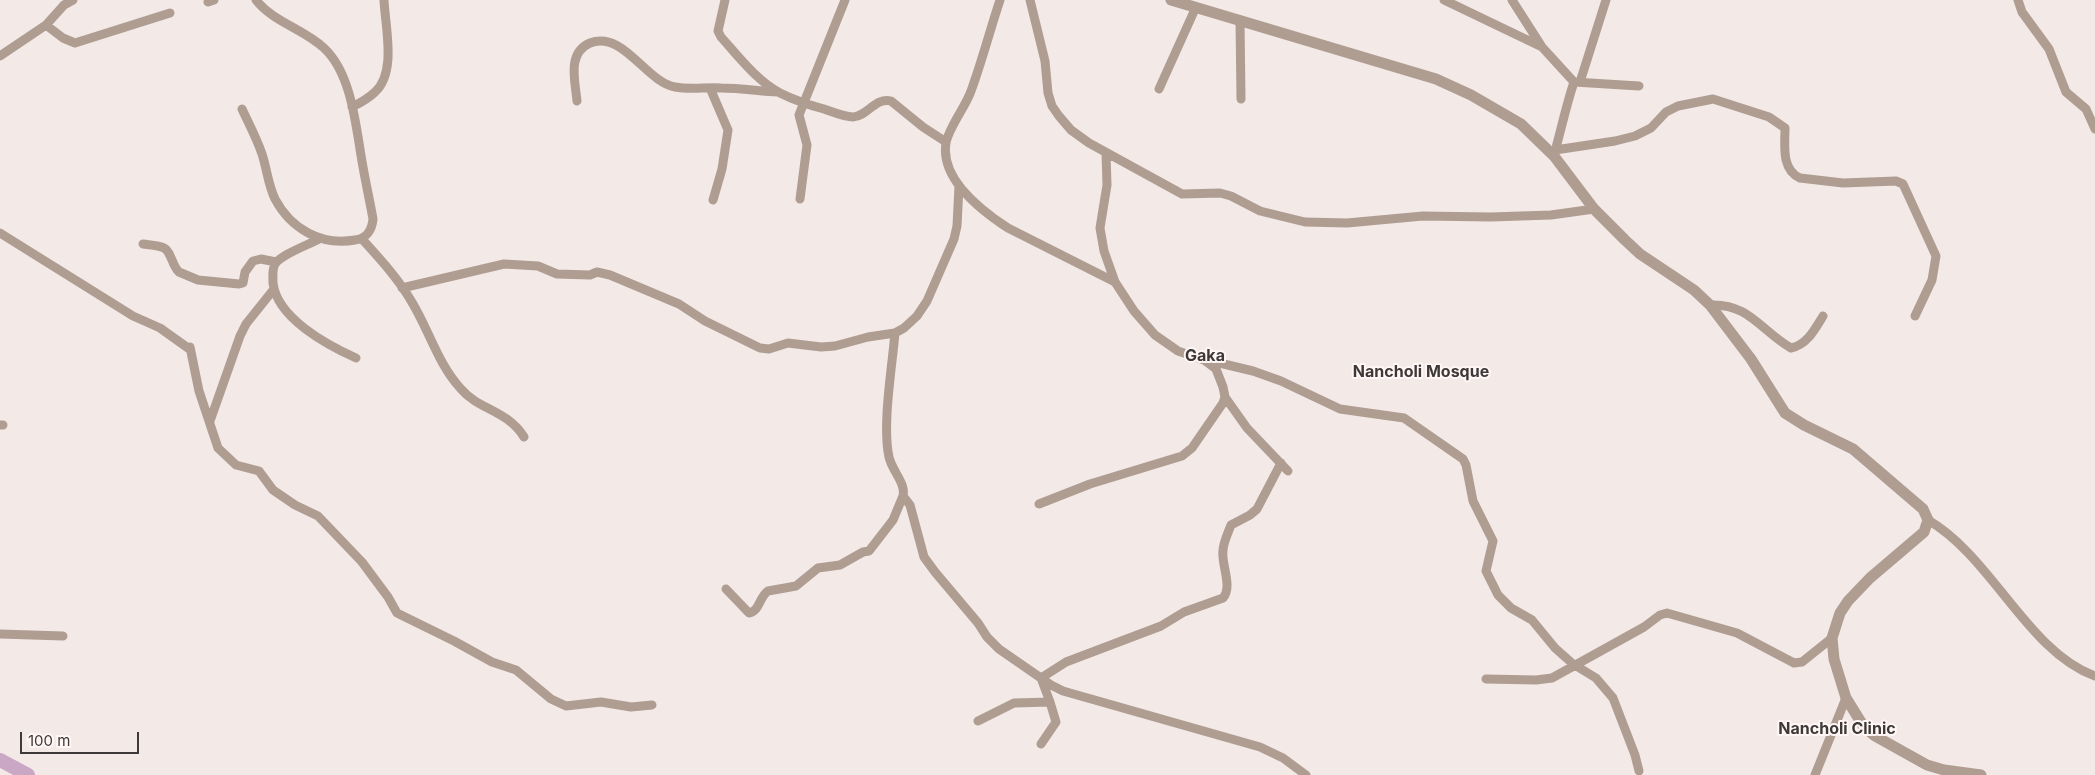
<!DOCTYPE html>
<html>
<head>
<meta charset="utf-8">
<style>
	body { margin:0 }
	#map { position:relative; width:2095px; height:775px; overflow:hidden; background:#f3e9e7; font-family:Inter,sans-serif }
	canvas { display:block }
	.scale { position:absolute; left:20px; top:732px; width:119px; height:22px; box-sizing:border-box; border:2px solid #3d3939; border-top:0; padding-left:6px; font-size:15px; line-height:18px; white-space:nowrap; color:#3d3939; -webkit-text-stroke:4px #fff6f5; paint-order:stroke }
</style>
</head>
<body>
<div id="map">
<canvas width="2095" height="775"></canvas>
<div class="scale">100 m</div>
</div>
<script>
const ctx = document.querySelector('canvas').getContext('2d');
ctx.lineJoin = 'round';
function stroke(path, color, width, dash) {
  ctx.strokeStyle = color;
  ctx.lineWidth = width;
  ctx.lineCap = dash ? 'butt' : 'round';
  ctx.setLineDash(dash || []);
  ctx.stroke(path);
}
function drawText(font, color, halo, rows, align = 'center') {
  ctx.font = font + ' Inter,sans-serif';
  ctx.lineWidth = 4;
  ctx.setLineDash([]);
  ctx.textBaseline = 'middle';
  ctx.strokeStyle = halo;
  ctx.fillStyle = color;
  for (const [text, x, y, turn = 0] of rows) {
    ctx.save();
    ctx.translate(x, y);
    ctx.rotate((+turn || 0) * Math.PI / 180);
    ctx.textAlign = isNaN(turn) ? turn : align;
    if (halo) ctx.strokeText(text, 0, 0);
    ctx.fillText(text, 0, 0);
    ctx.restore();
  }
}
const river = new Path2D(`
	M0,760l28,15`);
const minor = new Path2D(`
	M725,0l-7,31 3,6c17,19 36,44 59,56 14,7 29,12 44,16 9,3 20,8 29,8 15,-1 22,-20 38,-16l32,26 23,15
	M1000,0c-10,30 -18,61 -29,91 -5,15 -23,38 -25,52 -6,36 36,68 62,85l107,54 19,29 21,24 23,16 26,9 12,9 7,18 2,10 -2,6 -31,45 -10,8 -92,28 -51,20
	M1030,0l15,61 3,32 4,13 7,10 12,14 18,13 93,51 38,-1 11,3 29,15 45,11 42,1 76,-7 68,1 60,-2 43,-6
	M1444,0l98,47
	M1512,0l30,47 32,35c-8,24 -13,48 -20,73
	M2018,0l4,12 27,37 17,43 20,17 9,20
	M208,2l6,-2
	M1240,20l1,79
	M46,25l17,13 12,5 95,-30
	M0,56l46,-31 18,-20 9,-5
	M1574,82l65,4
	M1580,82l26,-82
	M710,88l18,42 -6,39 -9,31
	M1159,89l37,-82
	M577,101c-2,-21 -10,-48 13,-58 33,-13 56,39 85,44 15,3 31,0 46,1 19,0 38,3 57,4
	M352,107c8,-4 17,-9 23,-15 22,-20 10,-66 9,-92
	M242,109c7,15 15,30 20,45 5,15 6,31 13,45 16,30 46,47 80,41 11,-1 17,-10 18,-21 -3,-17 -7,-35 -10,-52 -7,-37 -10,-92 -39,-119 -20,-19 -51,-26 -68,-48
	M1555,150l60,-9 20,-5 16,-8 15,-16 12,-6 35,-7 56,18 16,11c0,17 -4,42 15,50l43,5 53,-2 7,3 33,72 -4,24 -17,36
	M1106,154l1,31 -7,43 4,23 11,31
	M800,199l7,-54 -8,-30 46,-115
	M0,233l133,83 27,12 28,20 2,-1 9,44 19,57 18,17 23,6 14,19 22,15 23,11 44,46 26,35 9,16 57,28 38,21 24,8 35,29 15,7 35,-4 30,5 21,-2
	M319,239c-11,6 -37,15 -44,25 -3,5 -2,12 -2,19 4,35 54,62 83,75
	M362,239c17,19 35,38 48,60 19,30 27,64 51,90 18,21 46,21 63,48
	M143,244c6,1 15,1 21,4 7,3 8,18 15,24l19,8 41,4 4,-1 2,-11 8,-11 8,-2 15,3
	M402,288l102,-24 34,2 19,8 33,1 7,-3 13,3 69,29 26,17 55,27 9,1 19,-6 33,4 14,-1 33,-9 27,-4 9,-5 13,-12 10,-15 27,-62 3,-13 2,-40
	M1710,305c39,-2 51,26 81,43 16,-3 24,-19 32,-32
	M895,333c-3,35 -13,92 -6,124 3,14 17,26 14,39l7,9 14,52 11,15 43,51 9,14 12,12 52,36 12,6 197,56 23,11 23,17
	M1207,360l46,11 28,10 59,28 64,9 59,41 3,6 7,36 20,40 -7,30 12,24 13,13 21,12 23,28 18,16 23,14 17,20 22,57 4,16
	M1225,397l22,31 41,43
	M210,421l30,-85 6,-12 28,-35
	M0,425h3
	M1928,520c64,37 100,132 167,156
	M726,589l23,24c11,-2 10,-16 19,-22l28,-5 22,-18 22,-3 23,-13 6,-1 24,-31 10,-24
	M0,634l63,2
	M1486,679l50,1 16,-2 92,-51 16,-12 7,-2 70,20 57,30 8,-1 30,-24
	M978,721l36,-18 36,-1 -9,-24 25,-16 95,-36 23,-14 39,-14c10,-11 -2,-34 0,-47 0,-8 5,-18 8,-26l19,-10 7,-6 24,-46
	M1041,744l15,-22 -6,-20
	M1815,775l31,-77`);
const tertiary = new Path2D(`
	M1171,0l265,79 35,16 50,29 33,32 40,53 31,31 15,14 54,36 16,15 41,54 34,54 19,12 49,24 70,60 5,11 -4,12 -54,46 -22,23 -8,12 -8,25 2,21 12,39 18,29 11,9 52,29 17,5 37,5`);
const quarterNames = [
	["Gaka",1205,356],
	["Nancholi Mosque",1421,372],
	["Nancholi Clinic",1837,729]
];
stroke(river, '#cba7c6', 14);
stroke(minor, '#af9d92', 9);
stroke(tertiary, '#af9d92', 11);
drawText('bold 16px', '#3d3939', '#fff6f5', quarterNames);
</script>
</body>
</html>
